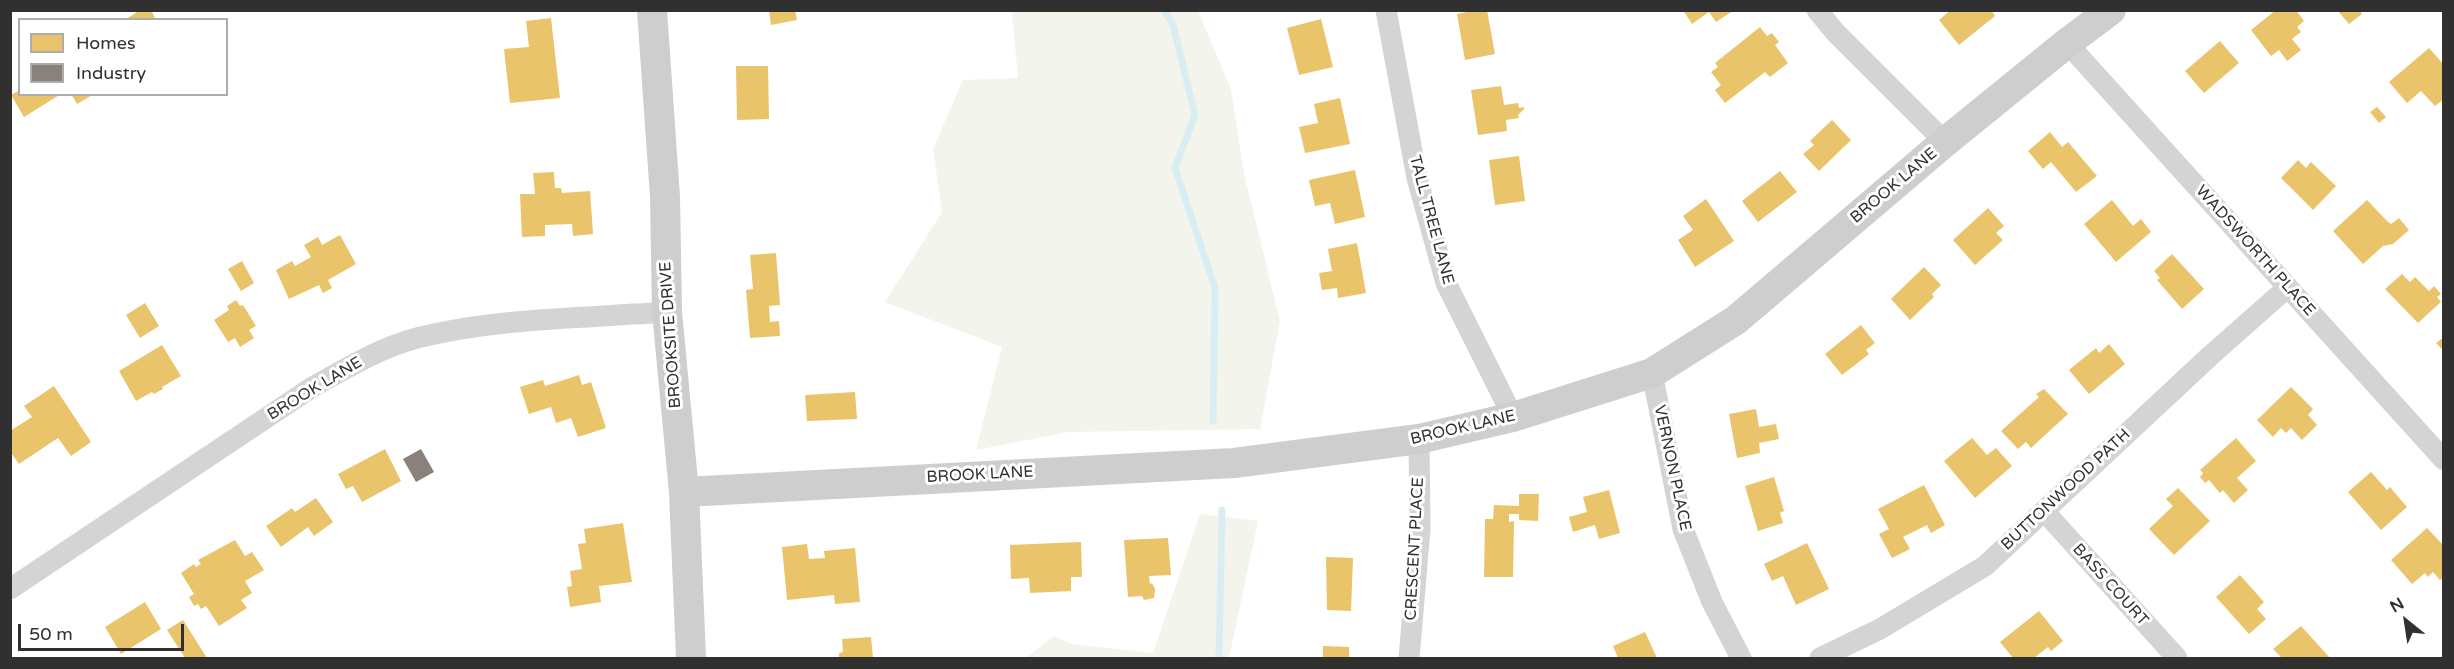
<!DOCTYPE html>
<html>
<head>
<meta charset="utf-8">
<style>
	body { margin:0 }
	#map { position:relative; width:2454px; height:669px; overflow:hidden; background:#fff; font-family:"Varela Round",sans-serif }
	canvas { display:block }
	.frame { position:absolute; inset:0; border:12px solid #303030; pointer-events:none }
	.legend { position:absolute; left:18px; top:18px; width:210px; height:78px; box-sizing:border-box; background:#fff; border:2px solid #acacac; margin:0; padding:8px 10px; list-style:none; font-size:18px; color:#303030 }
	.legend li { display:flex; align-items:center; gap:12px; height:30px }
	.legend b { width:30px; border:2px solid #acacac }
	.north { position:absolute; left:2376px; top:591px; width:60px; height:60px; -webkit-text-stroke:4px #fff; paint-order:stroke; rotate:330deg; font-size:16px; font-weight:700; line-height:24px; text-align:center; color:#303030 }
	.north::after { content:''; display:block; margin:auto; width:21px; height:27px; background:#303030; clip-path:polygon(50% 0,100% 100%,50% 72%,0 100%) }
	.scale { position:absolute; left:18px; top:624px; width:166px; height:27px; box-sizing:border-box; border:3px solid #303030; border-top:0; padding-left:8px; font-size:18px; line-height:21px; white-space:nowrap; color:#303030; -webkit-text-stroke:4px #fff; paint-order:stroke }
</style>
</head>
<body>
<div id="map">
<canvas width="2454" height="669"></canvas>
<div class="frame"></div>
<ul class="legend">
<li><b style="height:16px;background:#e9c46a"></b>Homes</li>
<li><b style="height:16px;background:#8a817c"></b>Industry</li>
</ul>
<div class="north">N</div>
<div class="scale">50 m</div>
</div>
<script>
const ctx = document.querySelector('canvas').getContext('2d');
ctx.lineJoin = 'round';
function fillPath(path, color) {
  ctx.fillStyle = color;
  ctx.fill(path, 'evenodd');
}
function stroke(path, color, width, dash) {
  ctx.strokeStyle = color;
  ctx.lineWidth = width;
  ctx.lineCap = dash ? 'butt' : 'round';
  ctx.setLineDash(dash || []);
  ctx.stroke(path);
}
function drawText(font, color, halo, rows, align = 'center') {
  ctx.font = font + ' "Varela Round",sans-serif';
  ctx.lineWidth = 6;
  ctx.setLineDash([]);
  ctx.textBaseline = 'middle';
  ctx.strokeStyle = halo;
  ctx.fillStyle = color;
  for (const [text, x, y, turn = 0] of rows) {
    ctx.save();
    ctx.translate(x, y);
    ctx.rotate((+turn || 0) * Math.PI / 180);
    ctx.textAlign = isNaN(turn) ? turn : align;
    if (halo) ctx.strokeText(text, 0, 0);
    ctx.fillText(text, 0, 0);
    ctx.restore();
  }
}
const green = new Path2D(`
	M1012,11h186l33,78 13,85 36,147 -20,108 -191,3 -93,18 26,-103 -117,-45 57,-90 -9,-63 30,-69 55,-2z
	M1200,514l58,7 -29,137h-204l29,-22 18,8 81,9z`);
const homes = new Path2D(`
	M140,10h11l5,10h-31z
	M769,10h26l2,10 -26,5z
	M1477,10h10l8,44 -30,6 -8,-46z
	M1683,10h51l-18,12 -7,-10 -17,12z
	M1951,10h40l4,6 -36,29 -20,-25z
	M2276,10h20l8,11 -7,6 4,5 -9,7 9,11 -14,11 -8,-11 -8,6 -20,-26z
	M2337,10h22l3,4 -13,10z
	M551,18l9,80 -50,5 -6,-54 25,-2 -3,-26z
	M1321,19l12,48 -34,8 -12,-47z
	M1760,27l7,9 5,-3 7,9 -4,3 13,18 -18,14 -5,-5 -40,31 -10,-13 6,-5 -10,-13 7,-5 -3,-4z
	M2220,41l19,22 -35,30 -19,-22z
	M2429,48l15,17v34l-9,7 -14,-15 -14,12 -18,-21z
	M736,66h32l1,53 -32,1z
	M1501,86l3,19 14,-2 1,5 5,-1v2l-6,6 1,3 -13,2 1,11 -29,4 -7,-45z
	M20,90v4h41l-37,23 -13,-22z
	M71,94h23l-17,10z
	M1340,98l10,46 -45,9 -6,-26 19,-4 -4,-19z
	M2377,107l9,10 -7,6 -9,-11z
	M1832,120l19,20 -32,31 -16,-17 11,-9 -4,-4z
	M2050,132l12,15 6,-5 29,34 -21,16 -25,-30 -8,7 -15,-18z
	M1519,156l6,45 -30,4 -6,-45z
	M2298,160l8,8 5,-6 25,24 -23,24 -32,-32z
	M1355,170l10,47 -30,7 -5,-21 -15,3 -6,-26z
	M1780,171l17,21 -39,30 -16,-21z
	M554,172l1,16h6l1,5 28,-2 3,43 -20,2 -1,-12 -27,1v11l-23,1 -2,-43h15l-2,-21z
	M1706,199l28,42 -39,26 -17,-27 15,-10 -10,-14z
	M2112,200l21,26 8,-7 10,13 -35,30 -32,-38z
	M2367,200l20,21 4,3 8,-6 10,12 -16,14 -10,2 -20,18 -30,-33z
	M1988,208l16,18 -8,7 7,7 -28,25 -22,-25z
	M340,235l16,29 -28,16 4,8 -9,5 -4,-8 -30,14 -13,-29 16,-9 3,5 16,-9 -7,-12 14,-8 4,8z
	M1357,243l9,50 -28,5 -1,-10 -15,2 -3,-17 13,-2 -4,-22z
	M776,253l4,52 -11,1 1,16 9,-1 1,15 -30,2 -4,-48 7,-1 -3,-34z
	M2172,254l32,35 -22,20 -25,-29 3,-2 -6,-7z
	M242,261l12,22 -13,8 -13,-22z
	M1924,267l17,18 -9,9 2,3 -24,23 -19,-21z
	M2402,274l8,8 5,-5 14,14 5,-5 7,8 -4,3 4,5 -23,21 -33,-34z
	M236,300l4,6 3,-1 13,21 -7,4 5,8 -14,9 -5,-9 -7,4 -14,-22 15,-10 -2,-4z
	M145,303l14,23 -19,12 -14,-23z
	M1861,325l14,18 -9,7 3,4 -27,21 -17,-21z
	M2444,337v14l-8,-8z
	M2109,344l16,20 -36,30 -20,-24 27,-22 3,5z
	M162,345l19,31 -19,11 1,2 -9,5 -2,-2 -16,9 -17,-30z
	M579,375l3,10 9,-3 15,46 -28,9 -7,-19 -15,5 -5,-16 -22,7 -9,-27 23,-7 2,6z
	M54,386l37,56 -20,14 -13,-18 -39,26 -9,-13v-20l22,-14 -8,-11z
	M2291,387l22,22 -5,6 9,10 -15,15 -11,-12 -5,5 -5,-5 -8,9 -16,-17z
	M2044,389l24,25 -37,34 -5,-6 -8,7 -17,-18 38,-34 -3,-3z
	M855,392l2,27 -50,2 -2,-26z
	M1756,409l3,18 17,-3 3,15 -20,4 1,10 -23,5 -8,-44z
	M1972,438l15,17 9,-7 16,18 -37,32 -31,-37z
	M2236,438l20,23 -19,17 11,12 -14,13 -11,-13 -3,3 -11,-13 -4,3 -5,-6 3,-4 -3,-3z
	M385,449l16,32 -39,21 -9,-16 -7,3 -8,-15z
	M2371,472l16,18 3,-3 17,20 -26,23 -33,-38z
	M1774,477l10,34 -4,2 3,10 -25,8 -13,-45z
	M1924,485l21,40 -14,8 -4,-8 -24,12 7,12 -18,9 -13,-24 10,-5 -11,-20z
	M2178,488l32,33 -36,34 -25,-26 24,-23 -7,-7z
	M1609,490l11,43 -21,6 -4,-14 -22,7 -4,-15 18,-5 -4,-15z
	M1519,494h20l-1,27 -19,-1v-6h-10v8l5,-1 -1,56h-29l1,-58h8l1,-14 25,1z
	M316,498l17,24 -19,14 -6,-9 -27,20 -15,-21 26,-18 3,4z
	M623,523l9,59 -33,4 2,16 -31,5 -3,-20 5,-1 -2,-15 12,-2 -4,-25 8,-1 -2,-14z
	M2427,528l17,18v31l-4,3 -7,-8 -5,5 -3,-4 -13,11 -21,-24z
	M1168,538l3,37 -22,1 1,8 2,-1 3,6 -1,9 -10,2 -2,-4 -14,1 -4,-57z
	M235,540l10,16 7,-4 12,18 -19,11 7,12 -11,7 6,8 -28,18 -13,-20 -5,3 -3,-5 -4,2 -5,-9 5,-3 -13,-21 13,-9 2,3 5,-3 -3,-4z
	M1081,542l1,35h-11v14l-41,2 -1,-15 -18,1 -1,-34z
	M1807,543l22,46 -33,16 -13,-29 -11,5 -8,-17z
	M807,544l2,15 16,-1 -1,-7 31,-3 5,54 -25,2 -1,-9 -47,5 -5,-53z
	M1326,557l27,1 -2,53 -24,-1z
	M2240,575l24,27 -7,7 9,10 -17,15 -33,-37z
	M145,602l16,27 -40,25 -16,-27z
	M2039,611l24,30 -12,10 -3,-4 -14,11h-21l-13,-16z
	M183,620l24,38h-22l-18,-28z
	M2301,626l29,32h-48l-9,-9z
	M1645,632l12,26h-39l-5,-12z
	M871,637l2,21h-34v-5l4,-1 -1,-13z
	M1323,646l26,1v11h-26z`);
const industry = new Path2D(`
	M421,449l13,23 -18,10 -13,-23z`);
const stream = new Path2D(`
	M1164,10l9,15 22,90 -20,53 40,120 -2,133
	M1219,658l3,-148`);
const street = new Path2D(`
	M1386,10l31,168 29,105 67,134
	M1817,10l18,22 110,110
	M2067,43l377,417
	M1652,373l31,156 29,73 29,56
	M2044,511l133,147
	M10,589l301,-201c34,-19 68,-40 106,-50 78,-20 169,-20 250,-26
	M1409,658l11,-129 -1,-90
	M1820,658l60,-29 105,-63 225,-210 78,-69`);
const secondary = new Path2D(`
	M652,10l13,187 2,115 17,180 7,166
	M684,492l550,-29 185,-24 94,-22 139,-44 84,-53 209,-178 122,-99 44,-33`);
const streetNames = [
	["BROOK LANE",1894,186,-40],
	["TALL TREE LANE",1431,220,75],
	["WADSWORTH PLACE",2255,251,48],
	["BROOKSITE DRIVE",671,335,-94],
	["BROOK LANE",315,389,-31],
	["BROOK LANE",1463,428,-13],
	["VERNON PLACE",1672,468,78],
	["BROOK LANE",980,475,-3],
	["BUTTONWOOD PATH",2066,490,-43],
	["CRESCENT PLACE",1415,549,-87],
	["BASS COURT",2110,585,48]
];
fillPath(green, '#f3f5ec');
fillPath(homes, '#e9c46a');
fillPath(industry, '#8a817c');
stroke(stream, '#d9eef2', 7);
stroke(street, '#d4d4d4', 21);
stroke(secondary, '#cecece', 30);
drawText('16px', '#303030', '#fff', streetNames);
</script>
</body>
</html>
